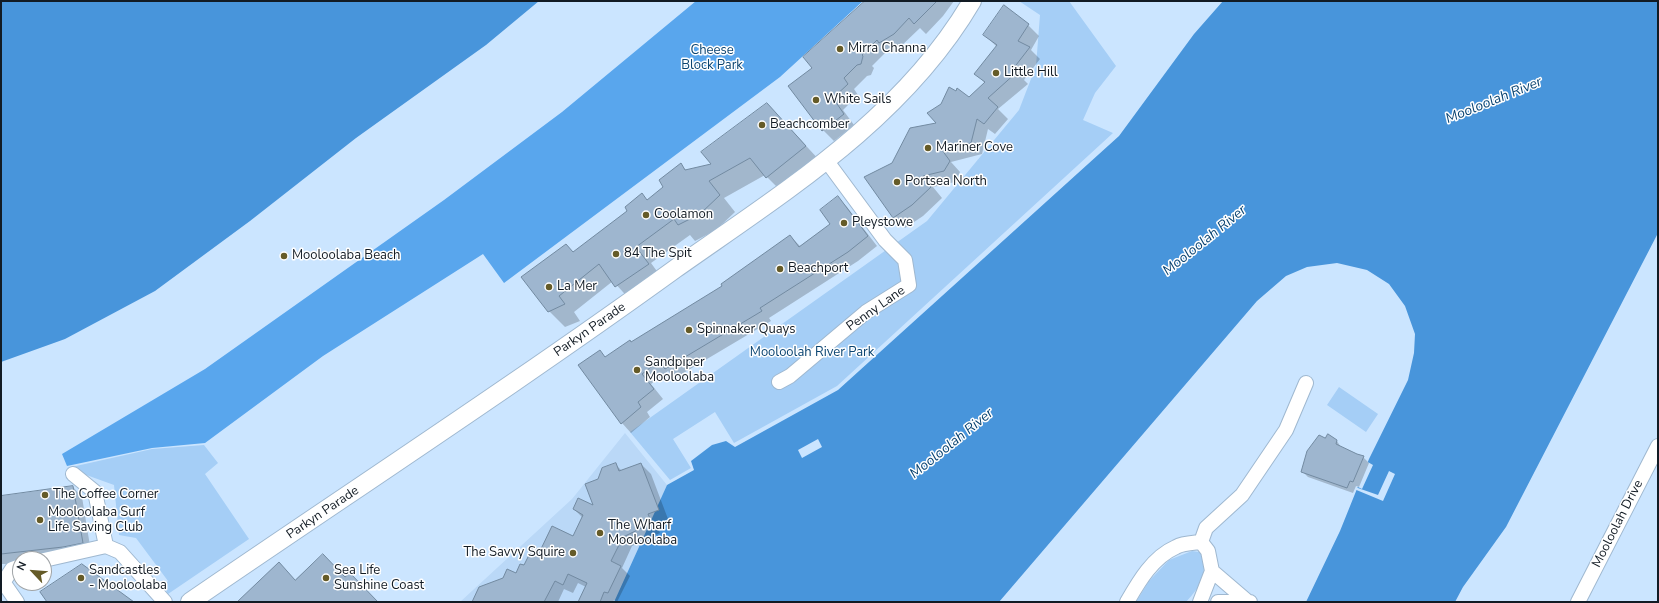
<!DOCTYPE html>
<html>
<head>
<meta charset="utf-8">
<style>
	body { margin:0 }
	#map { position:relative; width:1659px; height:603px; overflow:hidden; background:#cbe5ff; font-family:"Nunito Sans",sans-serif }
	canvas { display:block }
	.frame { position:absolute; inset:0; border:2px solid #121b24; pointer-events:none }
	.north { position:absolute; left:12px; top:551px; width:40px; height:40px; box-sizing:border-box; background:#fff; border:1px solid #a0a4a7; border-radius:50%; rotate:296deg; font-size:11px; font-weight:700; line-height:16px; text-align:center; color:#121b24 }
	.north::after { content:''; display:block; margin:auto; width:14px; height:18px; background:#655b28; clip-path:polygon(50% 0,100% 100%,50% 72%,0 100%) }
</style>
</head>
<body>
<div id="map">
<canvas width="1659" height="603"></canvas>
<div class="frame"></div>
<div class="north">N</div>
</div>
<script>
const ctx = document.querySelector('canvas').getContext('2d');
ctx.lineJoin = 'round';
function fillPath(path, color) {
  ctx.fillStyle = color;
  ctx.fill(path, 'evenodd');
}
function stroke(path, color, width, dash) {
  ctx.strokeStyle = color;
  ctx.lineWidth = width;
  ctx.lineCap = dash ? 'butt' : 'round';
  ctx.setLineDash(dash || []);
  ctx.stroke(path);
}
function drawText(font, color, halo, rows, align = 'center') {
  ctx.font = font + ' "Nunito Sans",sans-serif';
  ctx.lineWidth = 3;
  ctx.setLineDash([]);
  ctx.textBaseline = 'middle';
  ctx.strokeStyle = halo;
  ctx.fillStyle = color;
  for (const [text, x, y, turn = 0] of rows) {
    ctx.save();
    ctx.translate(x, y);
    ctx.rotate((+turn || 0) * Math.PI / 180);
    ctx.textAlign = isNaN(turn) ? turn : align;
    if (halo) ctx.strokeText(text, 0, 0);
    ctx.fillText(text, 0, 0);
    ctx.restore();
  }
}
const built = new Path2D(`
	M625,433l42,52 -53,117h-154l112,-103z`);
const green = new Path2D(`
	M1019,1h50l47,65 -21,27 -12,27 30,13 -276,253 -103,57 -19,-31 -42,27 18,29 -21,12 -40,-48 297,-211 92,-111 17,-44 4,-51z
	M1339,387l39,27 -12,18 -39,-27z
	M204,445l14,18 -13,11 44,65 -81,55 -5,-8 5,-5 -32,-43 -17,-3 -5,-50 -47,-17 85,-19z
	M1192,551l7,1 5,4c1,24 -3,29 -18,46h-50l13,-21 20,-21z`);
const forest = new Path2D(`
	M696,1h167l-83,76 -276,206 -21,-29 -160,102 -118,87 -53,5 -85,18 -5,-12 143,-85 239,-169 118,-88z`);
const water = new Path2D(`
	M1,1h538l-53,44 -130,93 -106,83 -95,70 -90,48 -64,23z
	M1223,1h435v232l-152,294 -43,60 -8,15h-149l34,-71 29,-72 39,-79 6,-27 1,-19 -10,-28 -16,-22 -22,-14 -30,-7 -30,4 -21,9 -29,25 -258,301h-385l53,-117 27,-15 -3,-9 21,-16 14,-4 9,6 103,-57 281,-254 75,-102z`);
const pier = new Path2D(`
	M818,439l4,8 -20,11 -4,-8z
	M1366,461l7,4 -11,24 -6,-3z
	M1389,471l6,3 -12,27 -29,-12 1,-2 23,8z`);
const shadow = new Path2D(`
	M866,1h88l-11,15 -17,18 -6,-6 -23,22 -6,3 -3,-3 -16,16 2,2 -3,7 -4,1 -13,13 4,6 -15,15 11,15 -20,16 -11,-11 -9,-62z
	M1028,25l11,11 -8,14 9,9 -16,21 4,4 -30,25 10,10 -13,15 -7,-5 -6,25 -31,8 9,10 -5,10 -22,5 9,11 -19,18 -18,12 -11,-11 -1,-54 92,-80 -9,-9 21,-27 -12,-12z
	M783,121l39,42 -39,30 -18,-18 -41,23 11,14 -19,18 -21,11 -5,-6 -39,28 13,18 -32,21 -19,-21 -39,31 6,9 -15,6 -16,-16 17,-66 8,8 54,-42 14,-16 6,6 16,-14 17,-22 6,6 25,-6z
	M837,197l10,10 30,39 -19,15 -89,57 2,3 -96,57 -7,-7 -17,13 12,15 -16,13 3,5 -19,16 -9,-10 -23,-72 7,7 25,-15 92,-57 67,-50 10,10 31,-22z
	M1328,435l9,6 5,8 21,8 6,6 -10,24 -3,-1 -3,7 -45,-16 -6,-6z
	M615,464l7,7 19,-7 10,10 17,45 -12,5 4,9 -28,13 -10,22 8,8 -13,26 -3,-2 -1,2h-34l7,-15 -8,-4 -5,10 -9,-4 -6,13h-85l43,-28 25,-22 33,-15 9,-19 -9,-9 21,-2 4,-27z
	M73,487l9,10 9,55 -47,7h-24l-1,5h-18v-67z`);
const building = new Path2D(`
	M865,1h72l-23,23 -5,-6 -15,16 -15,9 -2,-3 -15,15 1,1 -2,8 -4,1 -13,13 4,6 -15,14 11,16 -22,17 -34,-45 24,-18 -9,-11z
	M1004,5l25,19 -11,17 12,6 -17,22 4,3 -29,26 10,9 -14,17 -7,-5 -6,24 -29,7 8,11 -6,10 -21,5 8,11 -19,18 -19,13 -29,-41 28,-14 18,-35 26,-5 -9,-10 14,-9 8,-17 7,4 1,-3 12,9 16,-15 -11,-8 23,-29 -14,-10z
	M767,103l39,43 -40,32 -16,-20 -41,23 11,14 -20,19 -22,11 -4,-6 -38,28 13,17 -34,23 -16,-23 -40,32 6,8 -17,8 -27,-35 45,-33 7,8 54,-41 -2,-4 17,-14 5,7 16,-13 -4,-7 22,-17 4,7 26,-6 -10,-12z
	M838,196l30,40 -20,16 -88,56 2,3 -97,58 -6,-8 -17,13 12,15 -16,13 3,5 -20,17 -43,-59 22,-15 5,7 25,-17 1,2 91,-56 -1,-2 69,-49 9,12 31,-23 -10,-14z
	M1328,434l9,6 -1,4 21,10 7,2 -11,26 -3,-1 -3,7 -46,-16 6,-21 12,-16 6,3z
	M616,463l3,8 22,-8 18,47 -11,4 4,9 -29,14 -12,24 10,5 -13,27 -4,-1 -4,10h-22l9,-19 -19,-9 -5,11 -8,-4 -11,21h-72l7,-15 24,-9 4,-9 9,4 4,-9 4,1 9,-18 7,4 12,-25 21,10 10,-21 -10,-6 5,-11 15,7 -8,-21 13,-5 4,-11z
	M73,486l10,57 -20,4 -62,7v-58z
	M323,554l22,23 5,-4 28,29h-141l42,-40 16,18z
	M82,564l52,38h-87l-7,-10z`);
const minor = new Path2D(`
	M779,382l11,-6 76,-64 43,-27 -4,-25 -20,-20 -59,-80
	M73,474l22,18 11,54
	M1201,542l5,-14 36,-33 44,-65 20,-47
	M1201,542l7,9 4,20 35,30
	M44,560l62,-14 14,6 45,50
	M1,579l16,23
	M3,583l9,-14 8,-3
	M1127,602c12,-21 26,-45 49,-55 7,-4 17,-4 25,-5
	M1200,602l12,-31
	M1218,602h32
	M1578,602l80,-156`);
const tertiary = new Path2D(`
	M190,602c162,-111 326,-218 485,-333 109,-77 228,-150 297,-268`);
const markers = [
	[840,49,4,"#655b28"],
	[996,73,4,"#655b28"],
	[816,100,4,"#655b28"],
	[762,125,4,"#655b28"],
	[928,148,4,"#655b28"],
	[897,182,4,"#655b28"],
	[646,215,4,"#655b28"],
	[844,223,4,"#655b28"],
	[616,254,4,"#655b28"],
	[284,256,4,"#655b28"],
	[780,269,4,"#655b28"],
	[549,287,4,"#655b28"],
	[689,330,4,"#655b28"],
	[637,370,4,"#655b28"],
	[45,495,4,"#655b28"],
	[40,520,4,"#655b28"],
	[600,533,4,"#655b28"],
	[573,553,4,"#655b28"],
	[81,578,4,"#655b28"],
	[326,578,4,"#655b28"]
];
const poiNames = [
	["Mirra Channa",848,49],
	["Little Hill",1004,73],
	["White Sails",824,100],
	["Beachcomber",770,125],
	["Mariner Cove",936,148],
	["Portsea North",905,182],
	["Coolamon",654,215],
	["Pleystowe",852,223],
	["84 The Spit",624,254],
	["Mooloolaba Beach",292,256],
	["Beachport",788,269],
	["La Mer",557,287],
	["Spinnaker Quays",697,330],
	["Sandpiper",645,363],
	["Mooloolaba",645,378],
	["The Coffee Corner",53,495],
	["Mooloolaba Surf",48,513],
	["Life Saving Club",48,528],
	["The Wharf",608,526],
	["Mooloolaba",608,541],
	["The Savvy Squire",565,553,"right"],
	["Sandcastles",89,571],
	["- Mooloolaba",89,586],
	["Sea Life",334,571],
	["Sunshine Coast",334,586]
];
const parkNames = [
	["Cheese",712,51],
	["Block Park",712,66],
	["Mooloolah River Park",812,353]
];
const streetNames = [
	["Penny Lane",876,309,-35],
	["Parkyn Parade",590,330,-35],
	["Parkyn Parade",323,513,-34],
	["Mooloolah Drive",1618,524,-63]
];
const waterNames = [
	["Mooloolah River",1494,101,-22],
	["Mooloolah River",1205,241,-39],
	["Mooloolah River",952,444,-39]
];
fillPath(built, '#bad8f7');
fillPath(green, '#a5cef6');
fillPath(forest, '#59a6ed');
fillPath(water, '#4895db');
fillPath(pier, '#cbe5ff');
fillPath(shadow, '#0003');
fillPath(building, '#9eb6cf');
stroke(building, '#728aa1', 1);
stroke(minor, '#9fb8d0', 16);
stroke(tertiary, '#9fb8d0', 20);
stroke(minor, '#fff', 14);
stroke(tertiary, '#fff', 18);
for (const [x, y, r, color] of markers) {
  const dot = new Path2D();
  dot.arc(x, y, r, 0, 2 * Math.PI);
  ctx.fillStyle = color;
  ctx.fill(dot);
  stroke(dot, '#fff', 1.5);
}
drawText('13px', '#121b24', '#fff', poiNames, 'left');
drawText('13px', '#0a4471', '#fff', parkNames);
drawText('13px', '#121b24', '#fff', streetNames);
drawText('italic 14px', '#0a4472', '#fff', waterNames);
</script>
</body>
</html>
